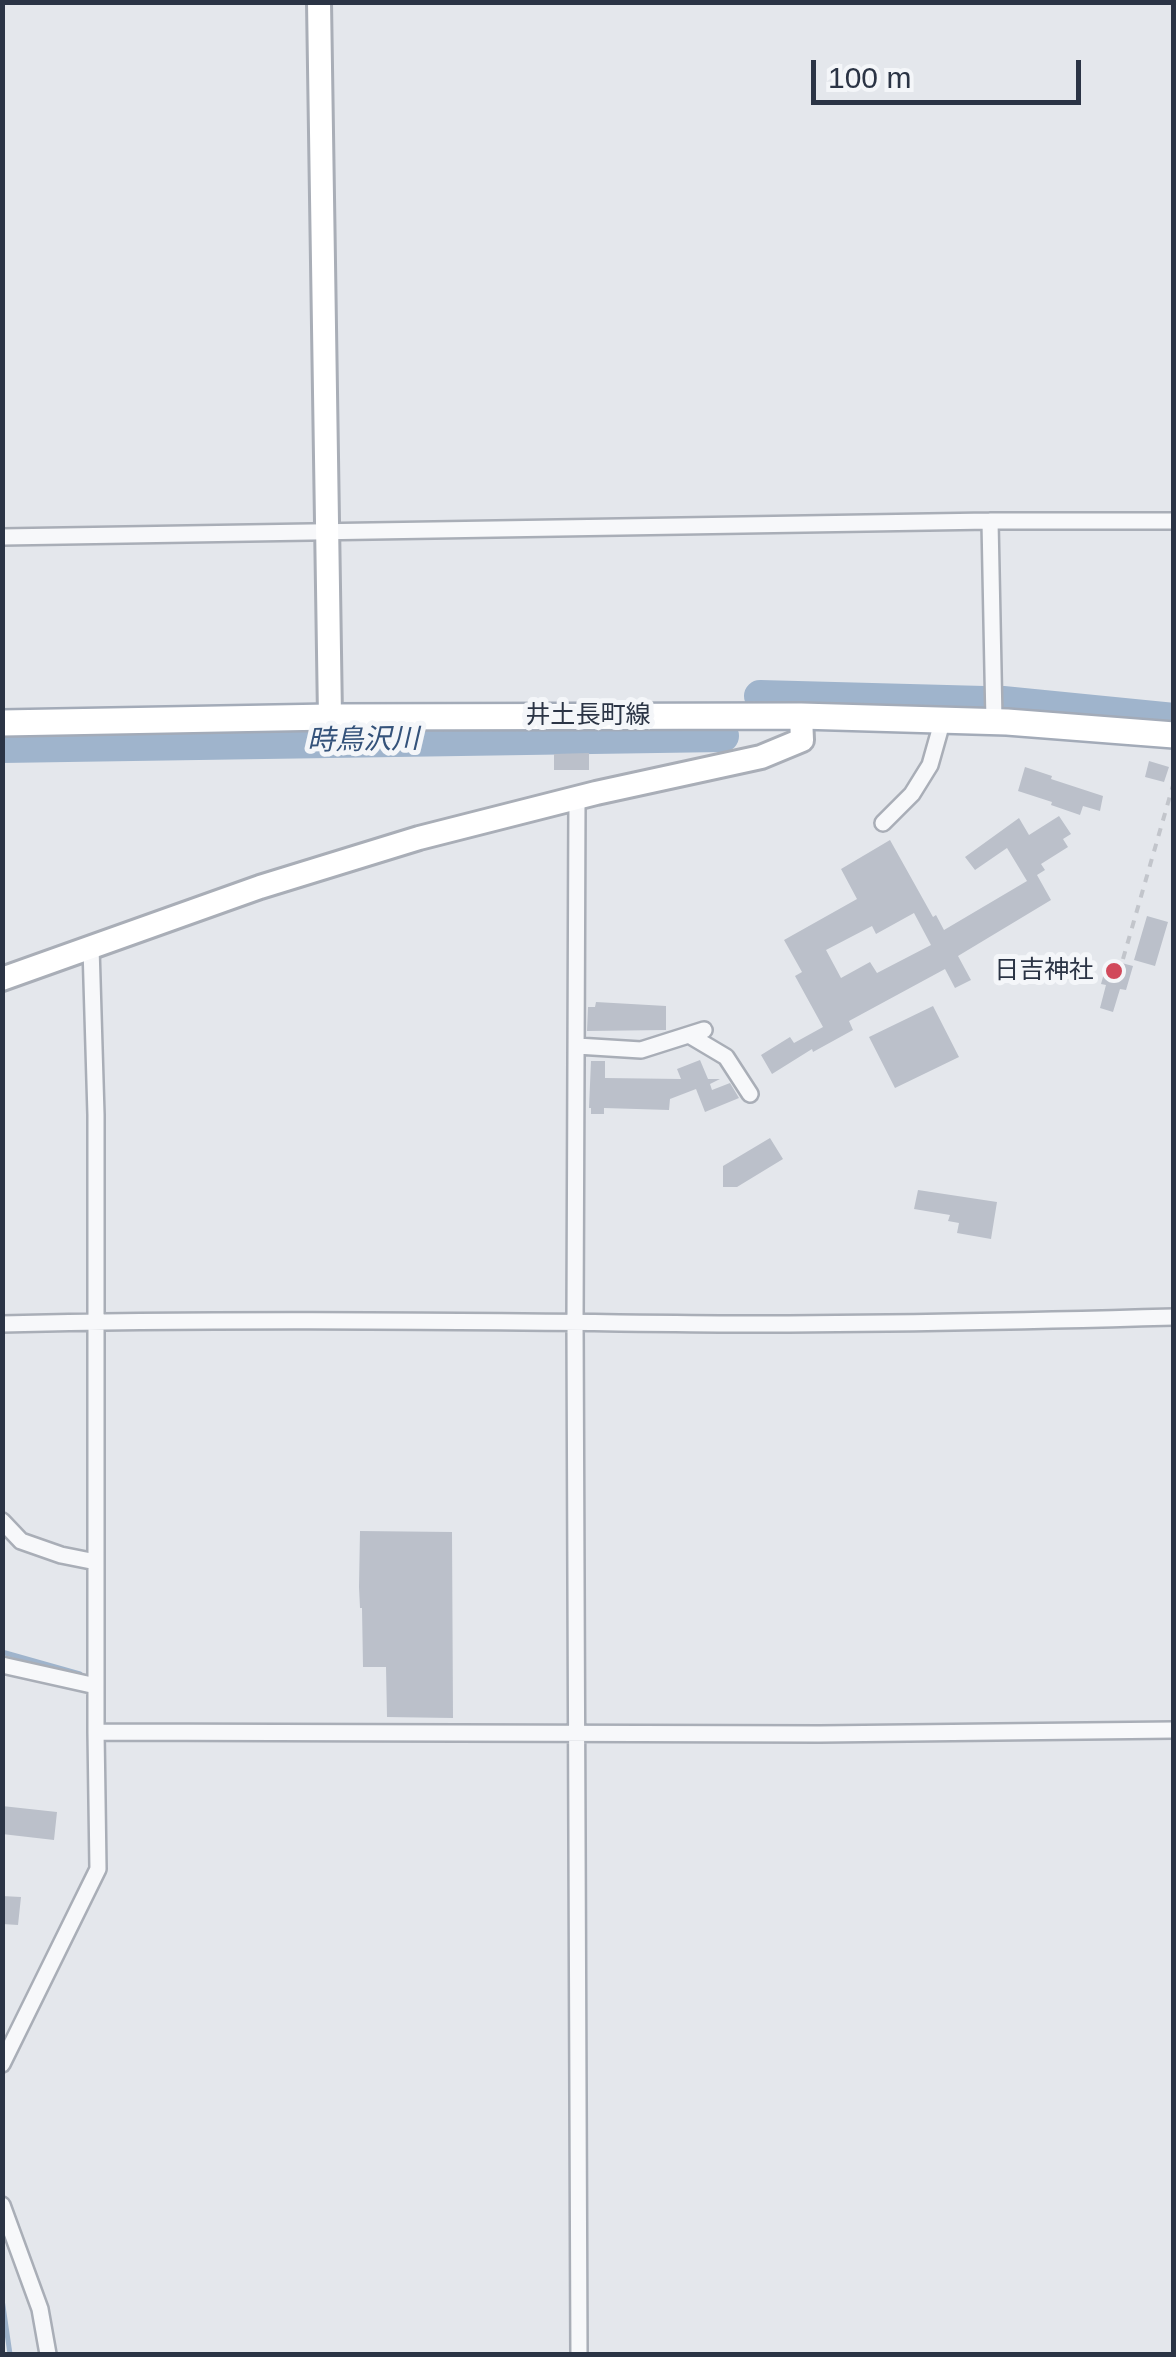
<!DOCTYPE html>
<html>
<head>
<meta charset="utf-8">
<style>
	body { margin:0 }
	#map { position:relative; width:1176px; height:2357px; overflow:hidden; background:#e4e7ec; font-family:Arial,sans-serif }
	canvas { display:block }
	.frame { position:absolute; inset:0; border:5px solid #2b3445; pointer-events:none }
	.scale { position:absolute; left:811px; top:60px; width:270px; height:45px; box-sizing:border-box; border:5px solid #2b3445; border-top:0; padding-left:12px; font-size:30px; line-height:35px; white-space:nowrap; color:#2b3445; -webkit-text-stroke:8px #f4f6f9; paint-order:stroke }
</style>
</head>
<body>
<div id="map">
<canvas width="1176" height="2357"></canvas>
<div class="frame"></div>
<div class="scale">100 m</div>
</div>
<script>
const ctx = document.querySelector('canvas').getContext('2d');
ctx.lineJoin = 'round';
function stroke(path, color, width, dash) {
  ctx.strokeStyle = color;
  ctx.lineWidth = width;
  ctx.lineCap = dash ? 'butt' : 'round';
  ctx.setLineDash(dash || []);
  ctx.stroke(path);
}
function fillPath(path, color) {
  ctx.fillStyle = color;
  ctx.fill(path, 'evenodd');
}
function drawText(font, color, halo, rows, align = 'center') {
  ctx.font = font + ' Arial,"Noto Sans JP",sans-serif';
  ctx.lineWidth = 10;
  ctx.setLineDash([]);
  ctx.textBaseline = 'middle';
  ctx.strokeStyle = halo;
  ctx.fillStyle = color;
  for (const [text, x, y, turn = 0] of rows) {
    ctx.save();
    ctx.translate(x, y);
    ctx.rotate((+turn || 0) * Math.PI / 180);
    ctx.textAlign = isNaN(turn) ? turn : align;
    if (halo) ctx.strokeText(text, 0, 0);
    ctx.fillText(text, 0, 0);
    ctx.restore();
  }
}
const stream = new Path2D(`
	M2,1652l78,22
	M2,2299l8,55`);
const river = new Path2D(`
	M760,696l224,6
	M1003,702l171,17
	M2,747l721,-11`);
const building = new Path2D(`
	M589,753v17h-35v-16z
	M1149,761l20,6 -5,15 -19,-5z
	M1025,767l27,9 -1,3 52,17 -3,15 -17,-5 -3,9 -29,-10 1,-3 -34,-11z
	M1059,816l12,18 -8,5 5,8 -27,17 4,6 -8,5 14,25 -93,56 13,24 -16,8 -10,-19 -96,52 4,9 -40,22 -1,-3 -40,25 -11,-19 29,-18 4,6 29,-16 -28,-51 7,-4 -18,-32 73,-41 -16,-30 49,-29 43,77 3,-2 8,15 83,-49 -20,-33 -32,22 -10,-13 54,-39 10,17zM914,913l17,32 -54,28 -7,-11 -29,16 -15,-28 46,-24 4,8z
	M1147,916l21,6 -13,44 -21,-6z
	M1114,961l19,5 -7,24 -6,-1 -7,23 -13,-4 6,-23 -5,-1 6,-21 6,2z
	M596,1002l70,4v24l-79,1 1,-24h7z
	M933,1006l26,51 -64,31 -26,-51z
	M700,1060l8,19h12l-10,5 2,6 18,-7 9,15 -34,14 -9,-23 -26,10 -1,11 -65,-2v6h-13v-6h-2l2,-47h14v17l76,1 -4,-10z
	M770,1138l13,21 -46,28h-14v-21z
	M918,1190l79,12 -6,37 -34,-6 2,-10 -11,-2 2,-6 -36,-6z
	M360,1531l92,1 1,186 -66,-1 -1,-50h-23l-1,-59h-2l-1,-21z
	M2,1806l55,6 -3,28 -52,-6z
	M2,1896l19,1 -3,28 -16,-1z`);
const path = new Path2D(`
	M1123,959l51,-177`);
const street = new Path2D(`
	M990,521l4,200
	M2,537l988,-16h184
	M577,798l-2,523 4,1033
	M883,823l29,-29 18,-29 13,-46
	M689,1035l37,22 24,37
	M577,1046l64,4 63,-20
	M2,1324c247,-6 494,-2 741,0 143,0 287,-3 431,-7
	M2,1521l19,20 40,14 35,7
	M2,1665l94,21
	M96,1732l724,2 354,-4
	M2,2064l96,-195 -2,-137v-617l-5,-168
	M2,2205l38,104 8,45`);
const secondary = new Path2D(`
	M319,2l11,715
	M2,979l258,-92 159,-49 177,-45 165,-36 41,-17 -1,-24`);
const primary = new Path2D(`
	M2,723l328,-6 471,-1 206,6 167,13`);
const markers = [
	[1114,971,10,"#d1495b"]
];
const streetNames = [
	["井土長町線",588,716]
];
const poiNames = [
	["日吉神社",1094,971]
];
const waterNames = [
	["時鳥沢川",363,741,-1]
];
stroke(stream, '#9fb4cc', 5);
stroke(river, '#9fb4cc', 32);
fillPath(building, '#bbc0ca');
stroke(street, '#a9aeb7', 20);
stroke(secondary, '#a9aeb7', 28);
stroke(primary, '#a3abb8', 30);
stroke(path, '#c2c5cb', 4, [8, 8]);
stroke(street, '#f7f8fa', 15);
stroke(secondary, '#fff', 22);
stroke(primary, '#fff', 25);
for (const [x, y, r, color] of markers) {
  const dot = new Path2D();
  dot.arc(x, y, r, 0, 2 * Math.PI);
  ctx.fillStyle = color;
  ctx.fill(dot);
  stroke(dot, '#f4f6f9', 4);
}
drawText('25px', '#2b3445', '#f4f6f9', streetNames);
drawText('25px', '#2b3445', '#f4f6f9', poiNames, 'right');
drawText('italic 28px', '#34527a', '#f4f6f9', waterNames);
</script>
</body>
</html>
